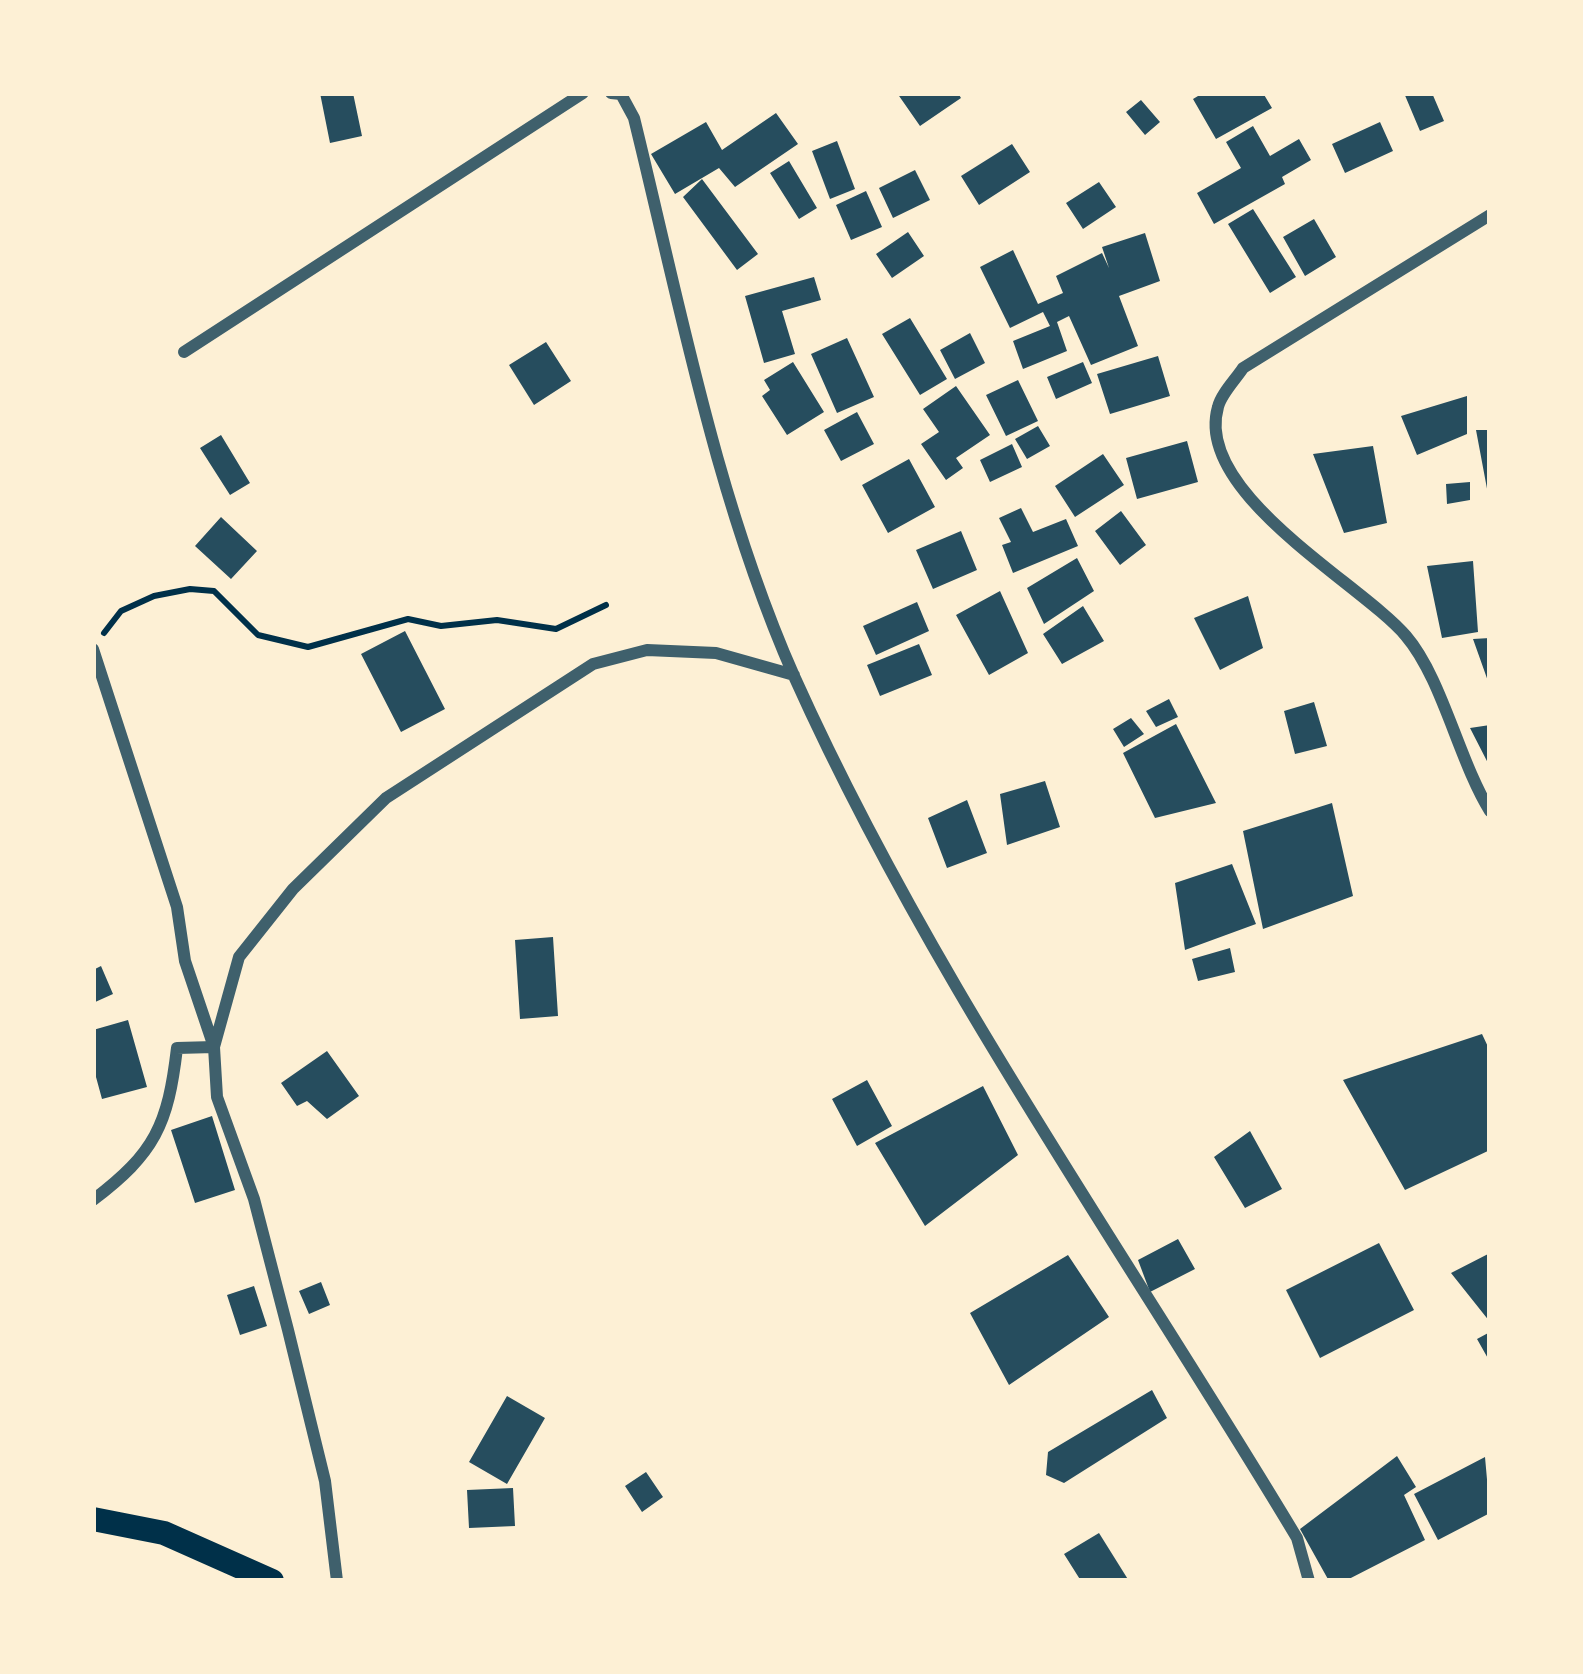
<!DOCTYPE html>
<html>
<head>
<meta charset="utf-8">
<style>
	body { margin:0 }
	#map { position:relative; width:1583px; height:1674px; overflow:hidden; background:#fdf0d5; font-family:Quicksand,sans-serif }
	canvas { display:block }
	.frame { position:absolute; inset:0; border:96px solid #fdf0d5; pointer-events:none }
</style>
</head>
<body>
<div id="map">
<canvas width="1583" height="1674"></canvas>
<div class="frame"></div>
</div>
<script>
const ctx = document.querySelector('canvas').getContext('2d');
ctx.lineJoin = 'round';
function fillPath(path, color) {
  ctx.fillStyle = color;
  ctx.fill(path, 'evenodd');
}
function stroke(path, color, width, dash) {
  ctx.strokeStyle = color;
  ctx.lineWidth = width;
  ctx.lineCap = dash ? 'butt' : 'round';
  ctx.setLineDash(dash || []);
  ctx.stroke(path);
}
const building = new Path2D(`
	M320,93h33l9,43 -32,7z
	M897,93h61l3,5 -41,28z
	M1203,93h60l9,15 -56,31 -23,-40z
	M1404,93h28l12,28 -24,10z
	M1141,100l19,22 -15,13 -19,-23z
	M776,113l22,31 -63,43 -16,-19 -44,26 -24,-40 55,-32 16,28z
	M1380,122l13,29 -48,22 -13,-29z
	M1253,126l17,30 29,-17 12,21 -29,17 3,7 -71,40 -17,-31 44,-25 -15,-26z
	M837,141l18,48 -25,10 -18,-48z
	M1012,144l18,28 -51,33 -18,-29z
	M789,161l28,47 -18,11 -29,-46z
	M915,170l15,30 -37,18 -14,-30z
	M702,179l56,75 -21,16 -54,-73z
	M1099,182l17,25 -33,22 -17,-26z
	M866,191l16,36 -31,13 -15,-35z
	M1253,209l43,68 -26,16 -42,-69z
	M1314,219l22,38 -31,19 -22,-39z
	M908,232l16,24 -32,22 -16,-24z
	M1145,233l15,48 -41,15 19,50 -47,19 -22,-49 -12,6 10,29 -44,18 -10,-28 37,-15 -7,-14 -33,16 -30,-61 33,-17 25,54 25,-11 -7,-17 46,-23 7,15 -7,-21z
	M814,277l7,23 -39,11 13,43 -31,9 -19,-67z
	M910,318l37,61 -27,16 -38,-61z
	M970,333l15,30 -30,16 -15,-29z
	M847,338l27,59 -37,16 -26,-59z
	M546,342l25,39 -37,24 -25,-40z
	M1158,356l12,40 -60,18 -13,-40z
	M793,362l31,50 -37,23 -25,-39 8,-6 -6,-10z
	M1083,362l9,21 -36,16 -9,-22z
	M1018,380l20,41 -32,15 -20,-41z
	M956,386l34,49 -34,23 7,10 -17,12 -25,-36 18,-12 -16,-23z
	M1467,396v38l-50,21 -16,-39z
	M857,412l17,32 -33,17 -17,-31z
	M1038,426l12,20 -23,13 -12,-20z
	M1476,430h14v63l-2,1z
	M221,435l29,48 -20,12 -30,-47z
	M1187,441l11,41 -61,17 -11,-41z
	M1012,444l10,23 -32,15 -10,-22z
	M1373,446l14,77 -43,10 -31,-79z
	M1103,454l21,31 -49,32 -20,-31z
	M909,459l26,48 -47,26 -26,-48z
	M1470,482v18l-23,4 -1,-20z
	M1021,508l12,24 33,-13 12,27 -65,27 -11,-28 9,-3 -12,-24z
	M1121,511l25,34 -26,20 -25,-34z
	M221,517l36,34 -26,28 -36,-33z
	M961,531l16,39 -44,19 -17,-39z
	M1077,558l17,33 -50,33 -17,-36z
	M1473,561l5,71 -36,6 -15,-72z
	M1000,591l28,62 -39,22 -33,-60z
	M1248,596l15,52 -43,22 -26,-52z
	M917,602l12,29 -53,24 -13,-29z
	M1083,606l21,35 -42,23 -19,-30z
	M405,631l40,78 -44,23 -40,-78z
	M1490,638v46h-1l-16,-45z
	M919,644l13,31 -52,21 -13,-31z
	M1169,699l9,18 -22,10 -10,-16z
	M1314,702l13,44 -32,8 -11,-43z
	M1131,718l13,16 -20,13 -11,-18z
	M1176,724l40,79 -61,15 -32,-65z
	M1490,725v42l-20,-39z
	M1045,781l15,46 -53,18 -7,-51z
	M967,800l20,53 -40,15 -19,-50z
	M1332,803l21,93 -90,33 -20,-98z
	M1232,864l24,60 -71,26 -10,-67z
	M553,937l5,79 -38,3 -5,-79z
	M1230,948l5,24 -37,9 -6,-22z
	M101,966l12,28 -20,9v-33z
	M128,1020l19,67 -45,12 -9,-33v-36z
	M1482,1034l8,17v99l-85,40 -62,-110z
	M327,1051l32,45 -32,23 -20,-18 -10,5 -16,-23z
	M867,1080l25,46 -35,20 -25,-47z
	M983,1086l35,69 -93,71 -50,-83z
	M212,1116l23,74 -40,13 -24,-73z
	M1250,1131l32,58 -37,19 -31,-51z
	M1178,1239l17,30 -45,23 -12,-32z
	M1379,1243l35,67 -94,48 -34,-68z
	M1490,1253v69l-39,-49z
	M1068,1255l41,62 -100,68 -39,-72z
	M321,1282l9,23 -21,9 -10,-23z
	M254,1286l13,40 -27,9 -13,-40z
	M1490,1332v30l-13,-23z
	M1152,1390l15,28 -103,65 -18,-8 2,-23z
	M507,1396l38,22 -38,66 -38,-22z
	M1397,1456l19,31 -12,8 21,45 -80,41h-16l-29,-52z
	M1485,1457l5,56 -52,27 -24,-46z
	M646,1472l17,25 -21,15 -17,-26z
	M513,1488l2,38 -46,2 -2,-38z
	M1099,1533l30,48h-48l-17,-27z`);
const path = new Path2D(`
	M104,633l17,-22 33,-15 36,-7 24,2 44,44 50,12 100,-28 33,7 56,-6 59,9 50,-24`);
const minor = new Path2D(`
	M611,93l10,1 13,24c46,187 82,381 160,558 136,303 333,578 503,862l12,43
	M1490,215l-247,153c-7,11 -22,26 -25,39 -25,86 144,177 188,229 36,42 53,125 84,175
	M184,352l399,-259
	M93,649l84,258 8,54 29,86 3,50 37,102 34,131 37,151 12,100
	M93,1200c62,-47 75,-75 84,-152l37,-1 25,-90 54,-68 93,-91 207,-134 54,-14 69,3 78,22`);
const secondary = new Path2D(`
	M93,1519l71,14 108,48`);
fillPath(building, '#264d5e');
stroke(path, '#003049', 6);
stroke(minor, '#3f606c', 12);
stroke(secondary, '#003049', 24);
</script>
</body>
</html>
